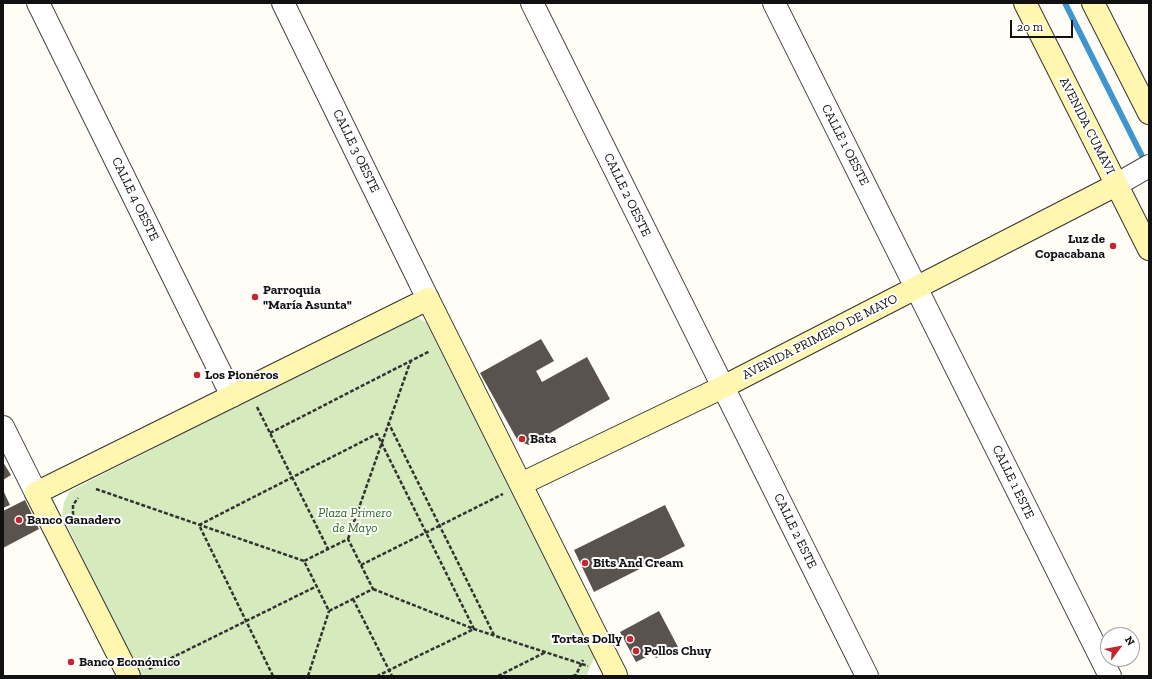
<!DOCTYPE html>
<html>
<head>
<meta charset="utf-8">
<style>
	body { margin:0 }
	#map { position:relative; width:1152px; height:679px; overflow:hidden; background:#fffdf5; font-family:"Zilla Slab",serif }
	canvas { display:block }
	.frame { position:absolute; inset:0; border:4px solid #111; pointer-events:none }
	.north { position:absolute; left:1100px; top:627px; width:40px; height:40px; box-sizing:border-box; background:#fff; border:1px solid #a0a0a0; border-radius:50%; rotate:58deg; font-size:11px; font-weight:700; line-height:16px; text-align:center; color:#111 }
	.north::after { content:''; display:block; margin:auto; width:14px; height:18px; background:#c4262e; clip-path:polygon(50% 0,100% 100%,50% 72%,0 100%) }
	.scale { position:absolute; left:1010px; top:20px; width:63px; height:18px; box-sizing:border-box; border:2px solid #111; border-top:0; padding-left:5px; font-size:12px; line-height:14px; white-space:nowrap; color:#111; -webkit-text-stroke:3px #fff; paint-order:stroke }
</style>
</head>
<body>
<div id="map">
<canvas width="1152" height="679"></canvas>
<div class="frame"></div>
<div class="north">N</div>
<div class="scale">20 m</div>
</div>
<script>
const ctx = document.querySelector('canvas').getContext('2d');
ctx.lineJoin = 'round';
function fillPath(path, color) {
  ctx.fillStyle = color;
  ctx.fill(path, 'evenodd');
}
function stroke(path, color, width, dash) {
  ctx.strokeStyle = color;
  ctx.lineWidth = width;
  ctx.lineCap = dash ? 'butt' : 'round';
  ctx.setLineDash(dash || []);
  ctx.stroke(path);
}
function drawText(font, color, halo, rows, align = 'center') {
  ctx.font = font + ' "Zilla Slab",serif';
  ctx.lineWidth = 4;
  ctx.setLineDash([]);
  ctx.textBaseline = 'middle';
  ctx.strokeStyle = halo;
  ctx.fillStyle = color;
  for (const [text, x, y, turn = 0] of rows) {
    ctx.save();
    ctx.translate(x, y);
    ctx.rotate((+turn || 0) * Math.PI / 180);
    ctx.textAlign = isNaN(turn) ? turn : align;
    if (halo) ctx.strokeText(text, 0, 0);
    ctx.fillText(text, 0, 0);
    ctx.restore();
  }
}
const green = new Path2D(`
	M418,318l13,7 164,331 -9,20h-446l-78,-161 2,-13 6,-11 336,-171z`);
const stream = new Path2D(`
	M1065,3l81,161`);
const building = new Path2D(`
	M541,339l13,22 -18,10 6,11 45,-25 23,42 -81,46 -11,-4 -38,-68z
	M3,462l8,13 -8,5z
	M3,490l7,15 -7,3z
	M25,500l14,29 -36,19v-37z
	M665,505l20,41 -91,46 -20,-42z
	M659,611l19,36 -22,11 -4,-4 -16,8 -16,-30z`);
const path = new Path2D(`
	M257,407l71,142
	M388,422l106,213
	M270,433l160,-82
	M96,489l208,72 25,50 44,-22 -25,-50 -44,22
	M73,515v-10l5,-7
	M348,539l63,-179
	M361,565l142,-71
	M373,589l101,40 114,37
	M353,599l39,77
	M149,669l168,-83
	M273,676l-74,-151 178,-91 97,195 -97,47
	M308,676l21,-65
	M498,676l48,-24
	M573,676l3,-1 7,-15`);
const street = new Path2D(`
	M38,3l194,393
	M283,3l145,296
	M532,3l335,673
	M774,3l336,673
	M1116,185l33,-19
	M3,427l33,66`);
const secondary = new Path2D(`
	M1025,3l124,246
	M1093,3l56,110
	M521,484l202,-97 393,-202
	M129,676l-93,-183 392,-194 188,376 -2,1`);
const markers = [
	[1113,246,4,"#c4262e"],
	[255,297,4,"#c4262e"],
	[197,375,4,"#c4262e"],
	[522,439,4,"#c4262e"],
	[19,520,4,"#c4262e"],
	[585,563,4,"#c4262e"],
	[630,639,4,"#c4262e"],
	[636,651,4,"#c4262e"],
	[71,662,4,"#c4262e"]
];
const streetNames = [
	["AVENIDA CUMAVI",1087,126,63],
	["CALLE 1 OESTE",845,145,63],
	["CALLE 3 OESTE",356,151,64],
	["CALLE 2 OESTE",627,195,64],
	["CALLE 4 OESTE",135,199,64],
	["AVENIDA PRIMERO DE MAYO",820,337,-27],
	["CALLE 1 ESTE",1013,482,64],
	["CALLE 2 ESTE",795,531,64]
];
const poiNames = [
	["Luz de",1105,239,"right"],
	["Copacabana",1105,254,"right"],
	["Parroquia",263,290],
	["\"María Asunta\"",263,305],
	["Los Pioneros",205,375],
	["Bata",530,439],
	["Banco Ganadero",27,520],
	["Bits And Cream",593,563],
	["Tortas Dolly",622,639,"right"],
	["Pollos Chuy",644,651],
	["Banco Económico",79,662]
];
const parkNames = [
	["Plaza Primero",355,513],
	["de Mayo",355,528]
];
fillPath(green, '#d5ebbd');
stroke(stream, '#3f96cf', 6);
fillPath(building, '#5a524d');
stroke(street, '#444', 24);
stroke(secondary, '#333', 24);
stroke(path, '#333', 2.5, [4, 2]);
stroke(street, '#fff', 22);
stroke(secondary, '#fff6b0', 22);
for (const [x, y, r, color] of markers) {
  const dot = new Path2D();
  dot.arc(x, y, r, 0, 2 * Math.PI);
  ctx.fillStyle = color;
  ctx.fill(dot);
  stroke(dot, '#fff', 1.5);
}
drawText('13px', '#111', '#fff', streetNames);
drawText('bold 13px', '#111', '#fff', poiNames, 'left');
drawText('italic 13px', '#2f6b1f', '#fff', parkNames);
</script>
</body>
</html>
